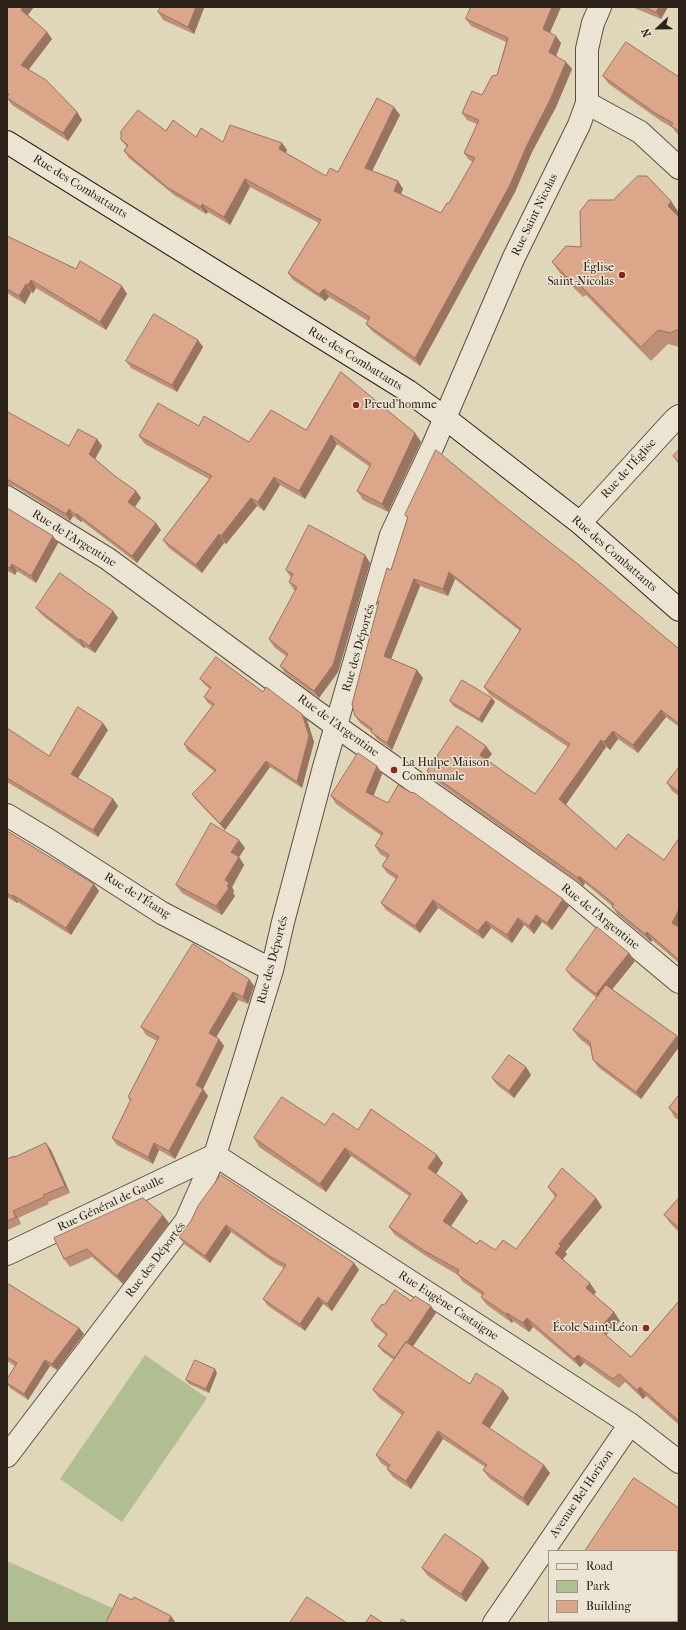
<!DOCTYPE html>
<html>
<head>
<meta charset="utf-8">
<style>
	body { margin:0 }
	#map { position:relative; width:686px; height:1630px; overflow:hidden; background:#e0d6ba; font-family:"IM FELL French Canon",serif }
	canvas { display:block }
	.frame { position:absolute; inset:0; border:8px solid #2d221a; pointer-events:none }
	.legend { position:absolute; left:548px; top:1550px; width:130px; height:72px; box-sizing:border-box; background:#ebe4d2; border:1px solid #9f9688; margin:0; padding:5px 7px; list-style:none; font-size:12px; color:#2d221a }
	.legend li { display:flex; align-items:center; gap:8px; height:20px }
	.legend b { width:20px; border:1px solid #9f9688 }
	.north { position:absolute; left:638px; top:8px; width:40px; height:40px; -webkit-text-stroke:3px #ebe4d2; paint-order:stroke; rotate:248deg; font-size:11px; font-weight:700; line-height:16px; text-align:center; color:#2d221a }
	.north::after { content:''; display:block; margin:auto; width:14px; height:18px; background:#2d221a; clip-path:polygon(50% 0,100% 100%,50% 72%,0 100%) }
</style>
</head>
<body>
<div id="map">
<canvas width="686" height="1630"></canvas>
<div class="frame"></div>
<ul class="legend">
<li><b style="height:5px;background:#ebe4d2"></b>Road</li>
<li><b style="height:11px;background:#b1be91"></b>Park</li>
<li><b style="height:11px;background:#dba689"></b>Building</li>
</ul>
<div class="north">N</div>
</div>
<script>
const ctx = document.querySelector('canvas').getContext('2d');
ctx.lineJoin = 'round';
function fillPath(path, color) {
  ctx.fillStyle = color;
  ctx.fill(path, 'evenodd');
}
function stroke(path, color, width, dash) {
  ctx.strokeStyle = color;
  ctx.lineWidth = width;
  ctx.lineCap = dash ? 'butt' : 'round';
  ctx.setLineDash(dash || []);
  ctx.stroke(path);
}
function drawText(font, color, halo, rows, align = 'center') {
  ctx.font = font + ' "IM FELL French Canon",serif';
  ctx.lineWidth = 3;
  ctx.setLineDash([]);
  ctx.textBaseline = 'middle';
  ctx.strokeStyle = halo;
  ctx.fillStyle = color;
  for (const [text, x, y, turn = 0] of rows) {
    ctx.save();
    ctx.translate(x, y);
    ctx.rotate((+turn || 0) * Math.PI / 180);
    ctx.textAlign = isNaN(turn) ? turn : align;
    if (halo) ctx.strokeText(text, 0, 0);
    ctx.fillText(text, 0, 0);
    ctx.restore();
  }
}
const green = new Path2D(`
	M145,1355l62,43 -85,124 -62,-43z
	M7,1561l112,50 -5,12h-107z`);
const street = new Path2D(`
	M587,103l53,29 39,36
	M7,497l101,62 228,167 234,165 109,91
	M580,523l95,-104 4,-3
	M7,815l43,26 112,72 110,57
	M215,1155l415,269 49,38
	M7,1254l208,-99
	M7,1456l179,-235 29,-66 57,-185 11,-48 41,-155 67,-232 41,-87 82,-191 65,-132 8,-22v-54l6,-26 7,-16
	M494,1623l136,-199`);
const secondary = new Path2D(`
	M7,142l401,249 37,27 135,105 99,87`);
const wall = new Path2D(`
	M7,7h27l-6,8 19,17 5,7 -24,31 49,42 5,8 -14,21 -56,-36 -5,-7z
	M161,7h42l1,1 -10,26 -31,-14 -5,-8z
	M561,7l-11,25 11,11 -5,13 10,6 6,7 -16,38 -24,45 -17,40 -95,174 -48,-35 -6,-7 2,-3 -39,-24 -4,4 -32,-21 -5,-7 31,-50 -69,-36 -20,38 -22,-13 -2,2 -32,-19 -45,-37 -5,-7 3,-4 -6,-7 45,-9 57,11 59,1 5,7 -1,3 40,23 12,-4 62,-57 -28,56 26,10 5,8 -2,5 40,19 8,-10 24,-41 -4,-2 -5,-7 13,-29 -10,-4 -5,-7 20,-18 15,-20 9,-33 -35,-16 -5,-7z
	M632,7h36l-7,12z
	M603,76l76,1v-1v59l-2,-1 -4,-6 -12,-7 -52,-37z
	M671,201l8,12v134l-11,-3 -17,17 -65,-66 -3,2 -21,-21 -10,-14z
	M7,236l69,33 46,17 5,8 -21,36 -70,-42 -3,5 -2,-1 -6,12 -18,-11z
	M198,340l5,7 -26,45 -46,-24 -5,-7z
	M7,413l62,33 28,-7 5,7 -7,13 20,17 21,15 5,7 -6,9 26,23 -24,33 -55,-42 -1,1 -8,-6 -3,5 -56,-35 -7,-1z
	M199,426l50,16 57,-12 109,3 6,9 -33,70 -25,-12 -6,-9 13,-24 -33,-23 -32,55 -25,-14 -16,26 -7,-5 -31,38 -2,-1 -22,30 -33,-25 -6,-8 46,-61 -64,-35 -6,-8z
	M679,450v15l-6,-9z
	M7,508l51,35 -22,40 -19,-12 -2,4 -8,-4z
	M509,510l170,139v78l-13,-10 -28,36 -20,-14 -8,11 -4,-3 -40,57 113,123v36l-27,-23 -1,2 -34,-28 -5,-8 -27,-23 -2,3 -151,-108 -5,-7 65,-17 -5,6 48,34 33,-47 -78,-52 -6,-8 36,-56 -65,-52 -7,17 -28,-10 -29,73 26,11 6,8 -31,72 -15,-11 -5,-7 -12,-9 -5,-7 36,-146 16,-52 -2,-3z
	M365,555l5,8 -32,109 -19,26 -34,-25 -5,-7 7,-9 -13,-10 -5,-8 27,-49h-2l-5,-8 2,-4 -5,-8z
	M36,608l77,3 5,7 -23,35 -10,-6 -1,1 -42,-33z
	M200,679l63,13 44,28 7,22 -12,46 -32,-21 -45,63 -29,-30 -4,-6 22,-23 -26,-20 -4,-7 28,-38 -4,-3 -4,-6 6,-8 -5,-4z
	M492,698l3,4 -13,21 -29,-17 -3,-5z
	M7,728l42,28 59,-26 -30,48 35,21 5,7 -20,31 -91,-55z
	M377,766l5,8 -9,22 196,110 -17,24 -10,-8 -8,12 -10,-9 -12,18 -21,-15 -8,11 -45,-31 -18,25 -34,-23 -5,-7 15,-24 -9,-6 -5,-7 5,-8 -7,-4 -5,-8 7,-10 -46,-32 -5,-8z
	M679,767v29l-7,-5 -5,-8z
	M7,831l92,60 -28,44 -53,-33 -1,1 -10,-6z
	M245,848l-6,9 5,8 -12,22 2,4 -1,2 2,3 -13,19 -40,-22 -6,-8z
	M629,953l6,8 -23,28 65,47 2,3v8l-38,52 -43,-32 -5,-7 -3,-13 -11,-9 -6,-8 24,-32 -25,-20 -6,-8z
	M249,979l5,7 -6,18 -10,-4 -22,37 3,2 5,7 -21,43 5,7 -33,63 -16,-9 -6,14 -36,-19 -5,-7 18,-37 -2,-4 29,-56 -11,-6 -5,-8z
	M526,1067l5,8 -17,23 -17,-13 -5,-7z
	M679,1095v25l-4,-2 -6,-10z
	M325,1125l33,5 85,33 -7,11 32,27 -17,25 26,18 18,6 21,-1 39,-52 -7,-10 48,11 6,9 -37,45 2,2 -4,5 33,33 -3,3 21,17 6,9 -14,14 25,22 48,-56v124l-33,-29 -3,3 -18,-17 -6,6 -35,-25 -4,4 -47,-40 -4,5 -16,-11 -1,2 -25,-18 -6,-8 1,-2 -19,-13 -5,-7 -29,-17 -34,-23 -6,-8 20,-31 -58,-40 -25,36 -67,-45 -5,-9z
	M51,1150l19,43 -22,9 1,2 -31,14 3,6 -14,6v-71l7,-2z
	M679,1198v34l-8,-8 -7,-9z
	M198,1206l156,57 5,7 -27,41 -9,-7 -18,27 -37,-25 -5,-7 21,-31 -8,-4 -45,-32 -21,31 -26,-19 -5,-7 12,-16z
	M169,1223l-46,61 -31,-27 -22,10 -6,-8 -10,-21z
	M7,1283l72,45 5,6 -27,36 -7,-4 -22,34 -18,-12 -3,-4v-5l8,-13 -8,-5z
	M411,1301l25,12 -23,33 57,38 33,6 6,8 -20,30 61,45 -22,33 -39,-28 -6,-8 2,-3 -42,-28 -32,50 -18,-12 -6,-8 1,-1 -7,-5 -5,-8 26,-40 -23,-17 -6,-8 21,-30 -11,-8 -5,-6 8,-11 -11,-8 -4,-7z
	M217,1373l-8,20 -20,-9 -3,-4z
	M679,1508v108l-2,-1v-64z
	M483,1560l6,8 -23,34 -38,-26 -6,-8z`);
const shadedWall = new Path2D(`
	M23,7h11l-8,10 -5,-7z
	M196,7h7l1,1 -10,26 -6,-7z
	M552,7h9l-13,30 -5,-8z
	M659,7h9l-7,12 -5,-7z
	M47,32l5,7 -26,34 -5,-8z
	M556,36l5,7 -6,16 -6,-7z
	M566,62l6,7 -16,38 -24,45 -17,40 -95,174 -5,-8 112,-213z
	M394,107l6,8 -30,60 -5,-7z
	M77,112l5,8 -14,21 -5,-8z
	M282,143l5,7 -3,7 -5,-8z
	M245,179l5,8 -20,38 -6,-8z
	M398,181l5,8 -4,10 -5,-8z
	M671,201l8,12v5l-11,-12z
	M202,204l6,8 -2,2 -5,-7z
	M31,280l5,8 -3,5 -5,-8z
	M26,284l5,8 -6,12 -6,-8z
	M122,286l5,8 -21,36 -6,-8z
	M324,289l5,8 -4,4 -6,-7z
	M198,340l5,7 -26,45 -5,-7z
	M415,433l6,9 -33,70 -6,-8z
	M331,435l6,9 -32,55 -6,-8z
	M97,439l5,7 -8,15 -5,-7z
	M274,477l6,8 -16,26 -6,-9z
	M136,491l5,7 -8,11 -5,-7z
	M251,498l6,8 -31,38 -5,-8z
	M69,509l4,7 -3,5 -4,-7z
	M77,514l5,7 -1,1 -5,-7z
	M156,523l5,7 -24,33 -5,-7z
	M219,534l5,9 -22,30 -6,-8z
	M53,536l5,7 -22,40 -5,-7z
	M365,555l5,8 -32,109 -19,26 -5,-7z
	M12,564l5,7 -2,4 -5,-7z
	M449,572l6,7 -7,17 -5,-7z
	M414,579l6,7 -31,78 -5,-8z
	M113,611l5,7 -23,35 -6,-7z
	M80,639l5,8 -1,1 -5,-8z
	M417,670l6,8 -31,72 -5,-7z
	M492,698l3,4 -13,21 -3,-4z
	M661,710l5,7 -28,36 -5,-8z
	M302,714l5,6 7,22 -12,46 -5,-6z
	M103,723l5,7 -32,51 -5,-7z
	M613,731l5,8 -8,11 -6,-8z
	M601,740l5,7 -41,59 -6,-7z
	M486,746l6,8 -7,8 -5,-7z
	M266,761l4,6 -45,63 -5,-6z
	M377,766l5,8 -10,26 -6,-8z
	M113,799l5,7 -20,31 -5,-7z
	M239,840l6,8 -6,9 5,8 -12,22 2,4 -1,2 2,3 -13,19 -6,-9 11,-20 -2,-6 6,-28z
	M579,876l6,7 -2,3 -5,-8z
	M94,884l5,7 -28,44 -5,-7z
	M13,895l5,7 -1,1 -5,-7z
	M563,899l6,7 -17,24 -5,-7z
	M433,900l5,8 -18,25 -5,-7z
	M679,909v18l-2,4 -5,-8z
	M536,915l6,7 -8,12 -5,-8z
	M518,918l6,7 -12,18 -5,-8z
	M486,921l5,7 -8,11 -5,-8z
	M647,932l5,8 -1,2 -6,-8z
	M629,953l6,8 -33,41 -6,-8z
	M249,979l5,7 -6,18 -5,-7z
	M233,992l5,8 -24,41 -5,-8z
	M677,1036l2,3v8l-38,52 -5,-7z
	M219,1039l5,7 -21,43 5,7 -33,63 -6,-8 27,-66z
	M526,1067l5,8 -17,23 -5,-7z
	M46,1143l5,7 19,43 -5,-7z
	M154,1143l5,7 -6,14 -5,-7z
	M345,1148l6,8 -25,36 -6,-8z
	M437,1155l6,8 -9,14 -6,-9z
	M462,1193l6,8 -19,28 -6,-8z
	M596,1198l6,9 -37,45 2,2 -6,7 -6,-8 4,-9z
	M13,1211l5,7 3,6 -5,-7z
	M163,1215l6,8 -46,61 -6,-8z
	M226,1225l5,7 -21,31 -5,-7z
	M354,1263l5,7 -27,41 -5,-7z
	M590,1283l6,9 -4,5 -6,-9z
	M318,1297l5,7 -18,27 -5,-7z
	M431,1306l5,7 -36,52 -4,-7z
	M614,1312l6,9 -16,16 -5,-8z
	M507,1313l6,8 -1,2 -6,-9z
	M527,1318l6,9 -4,5 -6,-9z
	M79,1328l5,6 -27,36 -5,-6z
	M578,1355l6,8 -4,4 -6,-8z
	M45,1360l5,6 -22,34 -4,-6z
	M215,1369l2,4 -8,20 -3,-4z
	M640,1387l6,9 -3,3 -6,-9z
	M503,1390l6,8 -21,33 -6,-8z
	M438,1431l5,8 -32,50 -5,-8z
	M544,1465l6,8 -22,33 -5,-8z
	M483,1560l6,8 -23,34 -5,-8z
	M171,1616l5,7h-8z`);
const building = new Path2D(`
	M7,7h16l-2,3 26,22 -26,33 25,15 31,32 -14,21 -56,-35v-1l2,-3 -2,-1z
	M161,7h35l-8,20 -30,-15z
	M471,7h81l-9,22 13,7 -7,16 17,10 -16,38 -23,45 -17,40 -95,173 -49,-34 4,-7 -46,-28 -5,5 -31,-21 33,-53 -76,-41 -21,38 -22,-13 -1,3 -33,-19 -44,-37 4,-6 -7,-5v-9l17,-21 28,21 7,-11 23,17 5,-9 22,14 7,-17 52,18 -3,6 47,27 4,-8 8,4 39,-74 17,9 -29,61 33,13 -4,10 47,22 6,-10h2l26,-45 -11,-5 15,-33 -17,-7 10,-22 10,4 10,-19 5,-1 11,-37 -42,-19z
	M645,7h14l-3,5z
	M626,42l53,35v-1v55l-8,-5 2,-3 -18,-10 -52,-37z
	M638,176h9l24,25 -3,5 11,11v112l-9,4 -12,-3 -17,17 -65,-66 -3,2 -21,-21 14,-16 15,1 -1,-36 9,-11h24z
	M7,236l69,33 4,-8 42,25 -22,36 -69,-42 -3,5 -2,-1 -7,12 -12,-7z
	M154,314l44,26 -26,45 -46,-24z
	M341,372l74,61 -33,71 -25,-13 14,-27 -40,-29 -32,56 -25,-14 -16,25 -7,-4 -30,38 -2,-2 -23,31 -33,-25 49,-64 -73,-40 19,-33 41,23 5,-10 45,26 22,-32 35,20z
	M8,412l61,34 9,-17 19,10 -8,15 26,22 21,15 -8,11 28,21 -24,33 -55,-42 -1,1 -7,-6 -3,5 -59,-35v-66z
	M436,450l73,60 70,55 100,84v75l-18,-14 -28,35 -20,-14 -9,11 -3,-2 -42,59 57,50 12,-15 36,26 15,-22v71l-7,14 7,4v33l-32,-28 -2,2 -33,-27 2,-3 -35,-28 -1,2 -151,-107 30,-45 29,20 -6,9 55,39 35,-50 -86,-57 37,-58 -72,-57 -6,17 -29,-10 -30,77 33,14 -30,73 -16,-11 1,-3 -17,-13 -3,-12 27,-103 -3,4 11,-37 4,2 17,-53 -3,-2z
	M679,450v12l-6,-6z
	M7,508l46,28 -22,40 -19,-12 -2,4 -3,-1z
	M309,525l56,30 -32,110 -19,26 -34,-25 8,-12 -19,-15 28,-52 -8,-5 4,-8 -7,-4z
	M60,573l53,38 -24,35 -9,-7 -1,1 -43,-32z
	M216,657l47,35 3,-5 36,27 7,22 -12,46 -31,-21 -46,63 -28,-30 24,-24 -32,-26 30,-40 -10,-7 7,-10 -11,-8z
	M462,680l30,18 -13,21 -29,-18z
	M78,707l25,16 -32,51 42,25 -20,31 -86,-52v-50l42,28z
	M358,753l19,13 -11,26 22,11 10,-18 14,8 1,-1 150,107 -16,24 -11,-8 -7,11 -11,-8 -11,17 -21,-14 -8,10 -45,-31 -18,26 -34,-23 17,-27 -16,-10 7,-11 -14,-9 8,-13 -52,-37z
	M679,767v25l-12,-9z
	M211,823l28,17 -8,12 8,5 -14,23 4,3 -2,3 2,2 -13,18 -40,-21z
	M7,831l87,53 -28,44 -53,-33 -1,1 -5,-3z
	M597,927l32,26 -33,41 -30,-24z
	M193,944l56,35 -6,18 -10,-5 -24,41 10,6 -23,46 7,4 -34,62 -15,-8 -6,14 -36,-19 19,-39 -3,-2 31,-60 -18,-10z
	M606,985l71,51 -41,56 -43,-32 -3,-18 -17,-12z
	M509,1055l17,12 -17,24 -17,-13z
	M679,1095v21l-10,-8z
	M282,1097l43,28 8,-12 25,17 13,-21 66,46 -9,13 34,25 -19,28 34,23 3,-4 15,10 8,-10 13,9 41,-54 -9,-8 14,-19 34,30 -37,46 2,2 -6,7 35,30 -4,5 28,24 -15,17 32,28 48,-56v120l-39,-34 -3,3 -18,-16 -6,5 -35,-24 -4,4 -47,-41 -4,5 -16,-10 -1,1 -25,-17 3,-4 -27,-19 2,-4 -36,-20 -34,-23 22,-33 -66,-46 -25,36 -66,-46z
	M46,1143l19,43 -22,9 1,2 -31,14 3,6 -9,4v-62l7,-3v1z
	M221,1175l133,88 -27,41 -9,-7 -18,27 -37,-25 23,-34 -15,-8 -45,-32 -21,31 -26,-19 12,-16 7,-15z
	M143,1198l20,17 -46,61 -30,-27 -23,10 -10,-21z
	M679,1198v30l-15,-13z
	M7,1283l72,45 -27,36 -7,-4 -21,34 -17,-11v-4l10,-16 -10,-6z
	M395,1290l16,11 4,-5 16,10 -24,36h-1l-11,16 -17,-12 9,-12 -16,-14 10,-15 4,-1z
	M406,1342l64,42 6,-11 27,17 -21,33 62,42 -21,33 -40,-28 4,-5 -49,-34 -32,50 -19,-12 3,-4 -14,-10 28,-43 -31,-22z
	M195,1360l20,9 -9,20 -20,-9z
	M634,1478l45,30v104l-2,-1v-60h-92z
	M445,1534l38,26 -22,34 -39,-26z
	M120,1594l12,6 2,-3 37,19 -3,7h-62z
	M307,1597l40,26h-57z
	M371,1615l12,8h-17z
	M402,1619l6,4h-8z`);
const markers = [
	[622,275,4,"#8f2418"],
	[356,405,4,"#8f2418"],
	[394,770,4,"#8f2418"],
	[646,1328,4,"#8f2418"]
];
const streetNames = [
	["Rue des Combattants",80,187,32],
	["Rue Saint Nicolas",535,215,-64],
	["Rue des Combattants",355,359,32],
	["Rue de l'Église",629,469,-48],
	["Rue de l'Argentine",74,539,32],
	["Rue des Combattants",614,554,41],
	["Rue des Déportés",359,648,-74],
	["Rue de l'Argentine",338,726,36],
	["Rue de l'Étang",137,896,32],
	["Rue de l'Argentine",600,917,39],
	["Rue des Déportés",273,960,-75],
	["Rue Général de Gaulle",111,1204,-25],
	["Rue des Déportés",156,1260,-53],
	["Rue Eugène Castaigne",448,1306,33],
	["Avenue Bel Horizon",582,1494,-56]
];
const poiNames = [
	["Église",614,268],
	["Saint-Nicolas",614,282],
	["Preud'homme",364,405,"left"],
	["La Hulpe Maison",402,763,"left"],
	["Communale",402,777,"left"],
	["École Saint Léon",638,1328]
];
fillPath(green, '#b1be91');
stroke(street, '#5a4f42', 24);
stroke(secondary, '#2d221a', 24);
stroke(street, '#ebe4d2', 22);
stroke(secondary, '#ebe4d2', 22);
fillPath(wall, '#bc8f76');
fillPath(shadedWall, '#997460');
fillPath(building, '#dba689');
stroke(building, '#997460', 1);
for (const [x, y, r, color] of markers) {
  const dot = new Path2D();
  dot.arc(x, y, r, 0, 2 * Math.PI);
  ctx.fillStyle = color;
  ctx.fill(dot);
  stroke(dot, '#ebe4d2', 1.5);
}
drawText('12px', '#2d221a', '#ebe4d2', streetNames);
drawText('12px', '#2d221a', '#ebe4d2', poiNames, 'right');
</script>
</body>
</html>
